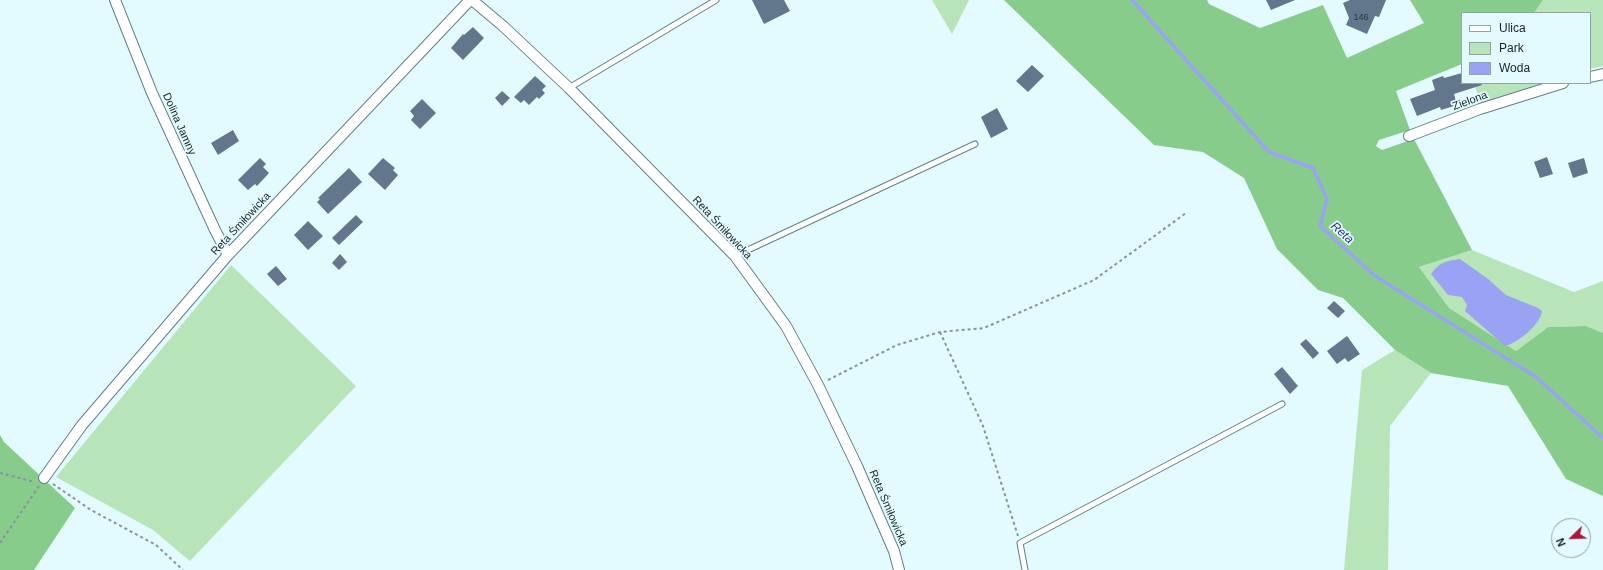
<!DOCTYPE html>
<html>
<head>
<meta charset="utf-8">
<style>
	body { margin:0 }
	#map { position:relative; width:1603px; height:570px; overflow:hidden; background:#e3fafe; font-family:Helvetica,sans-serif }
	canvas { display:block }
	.legend { position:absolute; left:1461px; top:12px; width:130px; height:72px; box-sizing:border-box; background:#e3fafe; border:1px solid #91a4a8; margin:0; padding:5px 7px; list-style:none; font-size:12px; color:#152326 }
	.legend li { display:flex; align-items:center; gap:8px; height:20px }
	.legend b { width:20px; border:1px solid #91a4a8 }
	.north { position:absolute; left:1551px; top:518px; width:40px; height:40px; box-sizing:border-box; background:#e3fafe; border:1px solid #91a4a8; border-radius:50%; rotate:247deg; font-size:11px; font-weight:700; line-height:16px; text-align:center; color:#152326 }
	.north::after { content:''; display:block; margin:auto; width:14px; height:18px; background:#ac1736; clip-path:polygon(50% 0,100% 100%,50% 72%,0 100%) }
</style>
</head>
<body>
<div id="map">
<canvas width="1603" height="570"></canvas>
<ul class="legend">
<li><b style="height:5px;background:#fff"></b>Ulica</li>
<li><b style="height:11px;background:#b7e5b9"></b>Park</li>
<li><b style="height:11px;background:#9aa3f3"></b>Woda</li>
</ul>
<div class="north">N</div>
</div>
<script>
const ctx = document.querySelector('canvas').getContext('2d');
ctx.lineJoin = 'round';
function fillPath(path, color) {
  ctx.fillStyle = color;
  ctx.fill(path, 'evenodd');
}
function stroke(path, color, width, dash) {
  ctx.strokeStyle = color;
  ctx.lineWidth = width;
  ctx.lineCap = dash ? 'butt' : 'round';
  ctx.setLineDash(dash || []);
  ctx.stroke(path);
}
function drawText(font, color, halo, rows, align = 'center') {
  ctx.font = font + ' Helvetica,sans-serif';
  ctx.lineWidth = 3.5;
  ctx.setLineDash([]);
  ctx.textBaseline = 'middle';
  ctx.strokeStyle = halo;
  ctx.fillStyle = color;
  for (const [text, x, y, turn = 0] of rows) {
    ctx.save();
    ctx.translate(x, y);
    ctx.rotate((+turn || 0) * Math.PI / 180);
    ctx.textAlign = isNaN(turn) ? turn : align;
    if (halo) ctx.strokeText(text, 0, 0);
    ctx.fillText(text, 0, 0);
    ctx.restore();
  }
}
const green = new Path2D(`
	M932,0h37l-17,34z
	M1543,0h60v66l-13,3v-56h-56z
	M1474,83h69l-62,21z
	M1472,250l102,42 29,-11v52l-17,-7 -38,1 -32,24 -67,-43 -30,-41z
	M231,265l125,121 -166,175 -37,-31 -97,-53z
	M1395,350l36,23 -41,53 -2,144h-44l18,-200z`);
const forest = new Path2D(`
	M1004,0h203l2,4 51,24 63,-23 24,53 77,-35 -14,-23h133l-9,13h-72v51l-66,27 14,39 -31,10 -3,6 6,4 32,-11 58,111 -53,17 30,41 67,43 32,-24 38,-1 17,7v163l-37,-17 -58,-93 -77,-13 -36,-23 -52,-52 -25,-8 -41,-41 -33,-71 -41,-26 -49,-7z
	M0,435l4,7 71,66 -41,62h-34z`);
const water = new Path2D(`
	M1460,259l28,20 18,16 32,13 4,3c-2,14 -24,32 -37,35l-40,-35 2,-6 -5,-8 -14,-2 -17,-21c9,-12 15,-13 29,-15z`);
const stream = new Path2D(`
	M1132,0l137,152 44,16 14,31 -7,27 55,50 161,101 67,61`);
const building = new Path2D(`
	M752,0h32l6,11 -26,13z
	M1266,0h29l-24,10z
	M1350,0h36l-7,17 -4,-1 -8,18 -21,-9 3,-7 -6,-15z
	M473,27l11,11 -21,22 -12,-12 12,-14 1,1z
	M1032,65l12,11 -16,16 -12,-11z
	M1462,73v10h19l1,2 -28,9 3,11 -16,5 -1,-3 -23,9 -7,-17 25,-9 -3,-10 11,-4 1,2z
	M535,76l11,10 -4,4 3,3 -6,6 -2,-2 -8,8 -5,-5 -3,3 -7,-6z
	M502,91l8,7 -8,8 -7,-8z
	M422,99l14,14 -16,16 -9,-9 3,-4 -4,-5z
	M997,108l11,21 -17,9 -10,-21z
	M233,130l6,11 -21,14 -7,-12z
	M1547,157l6,17 -13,4 -6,-16z
	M260,158l6,6 -3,3 6,6 -12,13 -2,-2 -7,6 -10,-10z
	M383,158l12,10 -2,2 5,5 -13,15 -17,-16z
	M1584,158l4,15 -15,5 -5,-15z
	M349,168l13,14 -34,32 -11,-12 3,-3 -2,-1z
	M356,215l7,7 -24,23 -7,-7z
	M308,221l15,15 -15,14 -14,-15z
	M340,254l7,8 -8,8 -7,-7z
	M276,266l11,13 -9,7 -11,-12z
	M1334,301l11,10 -7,7 -11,-10z
	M1347,336l13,18 -12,8 -3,-4 -8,6 -10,-13z
	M1306,339l13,14 -6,6 -13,-15z
	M1282,367l16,19 -8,8 -16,-20z`);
const path = new Path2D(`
	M940,332l43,94 35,110
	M828,380l69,-35 43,-13 44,-4 110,-48 92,-67
	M0,473l31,8 3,-1
	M53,484l38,26 65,35 27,25
	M0,543l39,-57`);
const service = new Path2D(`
	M569,88l147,-88
	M735,256l240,-112
	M1025,570l-5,-27 262,-139`);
const minor = new Path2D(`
	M115,0l37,93 63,137 13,25
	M472,0l31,26 66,62 166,168 51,70 32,59 39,81 37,85 5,19
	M1590,77l13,-3
	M1409,136l71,-27 83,-26
	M44,478l38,-53 146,-170 242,-255`);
const numberNames = [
	["146",1361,18]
];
const streetNames = [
	["Zielona",1470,101,-20],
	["Dolina Jamny",179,124,66],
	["Reta Śmiłowicka",241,224,-47],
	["Reta Śmiłowicka",722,228,47],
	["Reta Śmiłowicka",888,508,67]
];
const waterNames = [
	["Reta",1342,233,42]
];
fillPath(green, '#b7e5b9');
fillPath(forest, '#87cc8b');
fillPath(water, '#9aa3f3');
stroke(stream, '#9aa3f3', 3.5);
fillPath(building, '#61778b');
stroke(service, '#5e8188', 7);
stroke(minor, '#5e8188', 12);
stroke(path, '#83969a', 2, [3, 3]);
stroke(service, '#fff', 5);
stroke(minor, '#fff', 10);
drawText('9px', '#28383f', null, numberNames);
drawText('11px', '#152326', '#e3fafe', streetNames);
drawText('italic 12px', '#312c87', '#e3fafe', waterNames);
</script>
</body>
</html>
